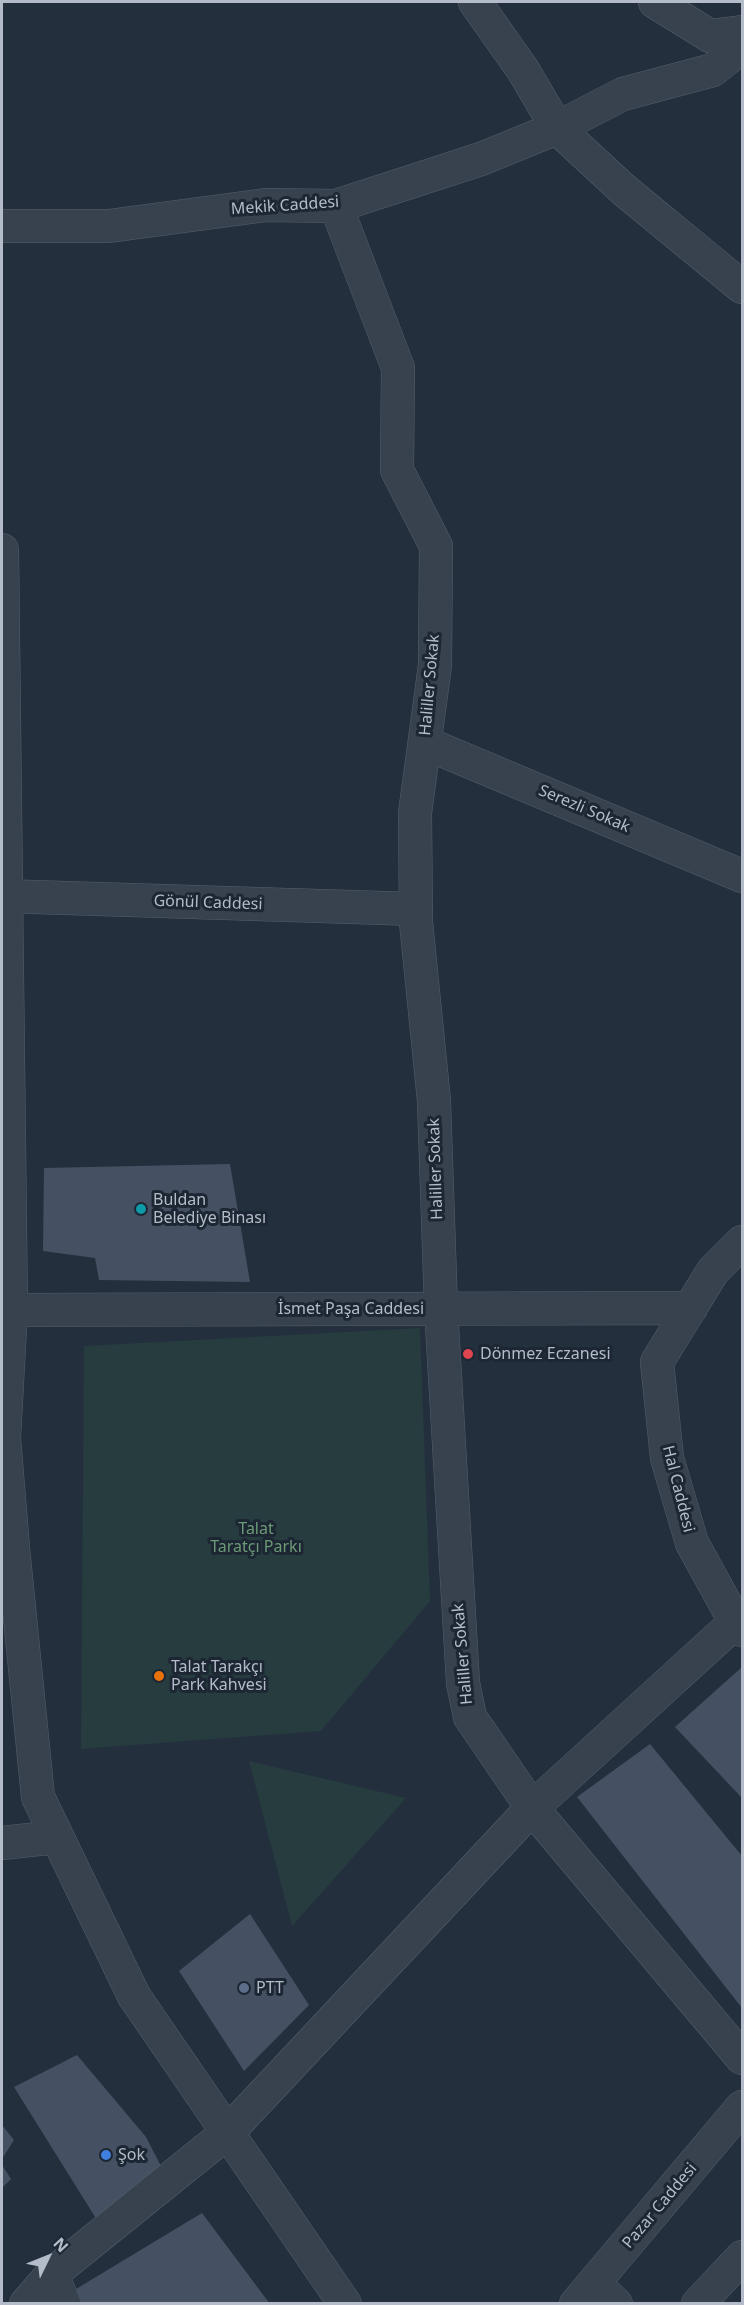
<!DOCTYPE html>
<html>
<head>
<meta charset="utf-8">
<style>
	body { margin:0 }
	#map { position:relative; width:744px; height:2305px; overflow:hidden; background:#242f3e; font-family:"Noto Sans",sans-serif }
	canvas { display:block }
	.frame { position:absolute; inset:0; border:3px solid #b4bcc9; pointer-events:none }
	.north { position:absolute; left:18px; top:2227px; width:60px; height:60px; -webkit-text-stroke:4px #1d2633; paint-order:stroke; rotate:47deg; font-size:16px; font-weight:700; line-height:24px; text-align:center; color:#b4bcc9 }
	.north::after { content:''; display:block; margin:auto; width:21px; height:27px; background:#b4bcc9; clip-path:polygon(50% 0,100% 100%,50% 72%,0 100%) }
</style>
</head>
<body>
<div id="map">
<canvas width="744" height="2305"></canvas>
<div class="frame"></div>
<div class="north">N</div>
</div>
<script>
const ctx = document.querySelector('canvas').getContext('2d');
ctx.lineJoin = 'round';
function fillPath(path, color) {
  ctx.fillStyle = color;
  ctx.fill(path, 'evenodd');
}
function stroke(path, color, width, dash) {
  ctx.strokeStyle = color;
  ctx.lineWidth = width;
  ctx.lineCap = dash ? 'butt' : 'round';
  ctx.setLineDash(dash || []);
  ctx.stroke(path);
}
function drawText(font, color, halo, rows, align = 'center') {
  ctx.font = font + ' "Noto Sans",sans-serif';
  ctx.lineWidth = 6;
  ctx.setLineDash([]);
  ctx.textBaseline = 'middle';
  ctx.strokeStyle = halo;
  ctx.fillStyle = color;
  for (const [text, x, y, turn = 0] of rows) {
    ctx.save();
    ctx.translate(x, y);
    ctx.rotate((+turn || 0) * Math.PI / 180);
    ctx.textAlign = isNaN(turn) ? turn : align;
    if (halo) ctx.strokeText(text, 0, 0);
    ctx.fillText(text, 0, 0);
    ctx.restore();
  }
}
const green = new Path2D(`
	M420,1328l10,273 -109,130 -240,18 3,-403z
	M249,1761l157,37 -114,128z`);
const building = new Path2D(`
	M230,1164l20,118 -151,-2 -4,-22 -52,-7 1,-83z
	M742,1667v131l-67,-71z
	M650,1744l92,112v152l-165,-211z
	M250,1914l59,91 -65,66 -65,-100z
	M77,2055l69,82 18,35 -62,56 -88,-141z
	M2,2125l12,15 -12,19z
	M2,2165l9,14 -9,9z
	M202,2213l68,91h-188l-6,-15z`);
const minor = new Path2D(`
	M475,2l48,68 34,58 67,62 118,97
	M655,2l55,34 32,-4
	M336,206l62,162 -1,102 39,76 -1,119 -20,148 1,109 18,179 7,207 22,375 7,34 62,91 210,250
	M2,226h107l157,-21 70,1 145,-47 76,-31 66,-34 90,-24 29,-24
	M2,550l9,760 -7,128 9,110 25,249 96,199 211,308
	M425,743l317,133
	M2,896l413,13
	M742,1242l-29,29 -56,91 10,96 25,85 44,80 6,7
	M11,1310l680,-2
	M2,1843l55,-6
	M52,2274l12,30
	M594,2283l22,21
	M26,2304l26,-30 176,-142 304,-324 210,-192
	M576,2304l166,-197
	M698,2304l44,-47`);
const markers = [
	[141,1209,6,"#0f9aa8"],
	[468,1354,6,"#e0444e"],
	[159,1676,6,"#e8710a"],
	[244,1988,6,"#5c6f8a"],
	[106,2155,6,"#3f7fe0"]
];
const streetNames = [
	["Mekik Caddesi",285,206,-4],
	["Haliller Sokak",430,685,-85],
	["Serezli Sokak",584,809,23],
	["Gönül Caddesi",208,903,2],
	["Haliller Sokak",436,1169,-92],
	["İsmet Paşa Caddesi",351,1309],
	["Hal Caddesi",678,1489,76],
	["Haliller Sokak",463,1654,-95],
	["Pazar Caddesi",660,2206,-50]
];
const poiNames = [
	["Buldan",153,1200],
	["Belediye Binası",153,1218],
	["Dönmez Eczanesi",480,1354],
	["Talat Tarakçı",171,1667],
	["Park Kahvesi",171,1685],
	["PTT",256,1988],
	["Şok",118,2155]
];
const parkNames = [
	["Talat",256,1529],
	["Taratçı Parkı",256,1547]
];
fillPath(green, '#263c3f');
fillPath(building, '#455162');
stroke(minor, '#565f6c', 34);
stroke(minor, '#38414e', 33);
for (const [x, y, r, color] of markers) {
  const dot = new Path2D();
  dot.arc(x, y, r, 0, 2 * Math.PI);
  ctx.fillStyle = color;
  ctx.fill(dot);
  stroke(dot, '#1d2633', 2);
}
drawText('16px', '#b4bcc9', '#1d2633', streetNames);
drawText('16px', '#b4bcc9', '#1d2633', poiNames, 'left');
drawText('16px', '#6b9a76', '#1d2633', parkNames);
</script>
</body>
</html>
